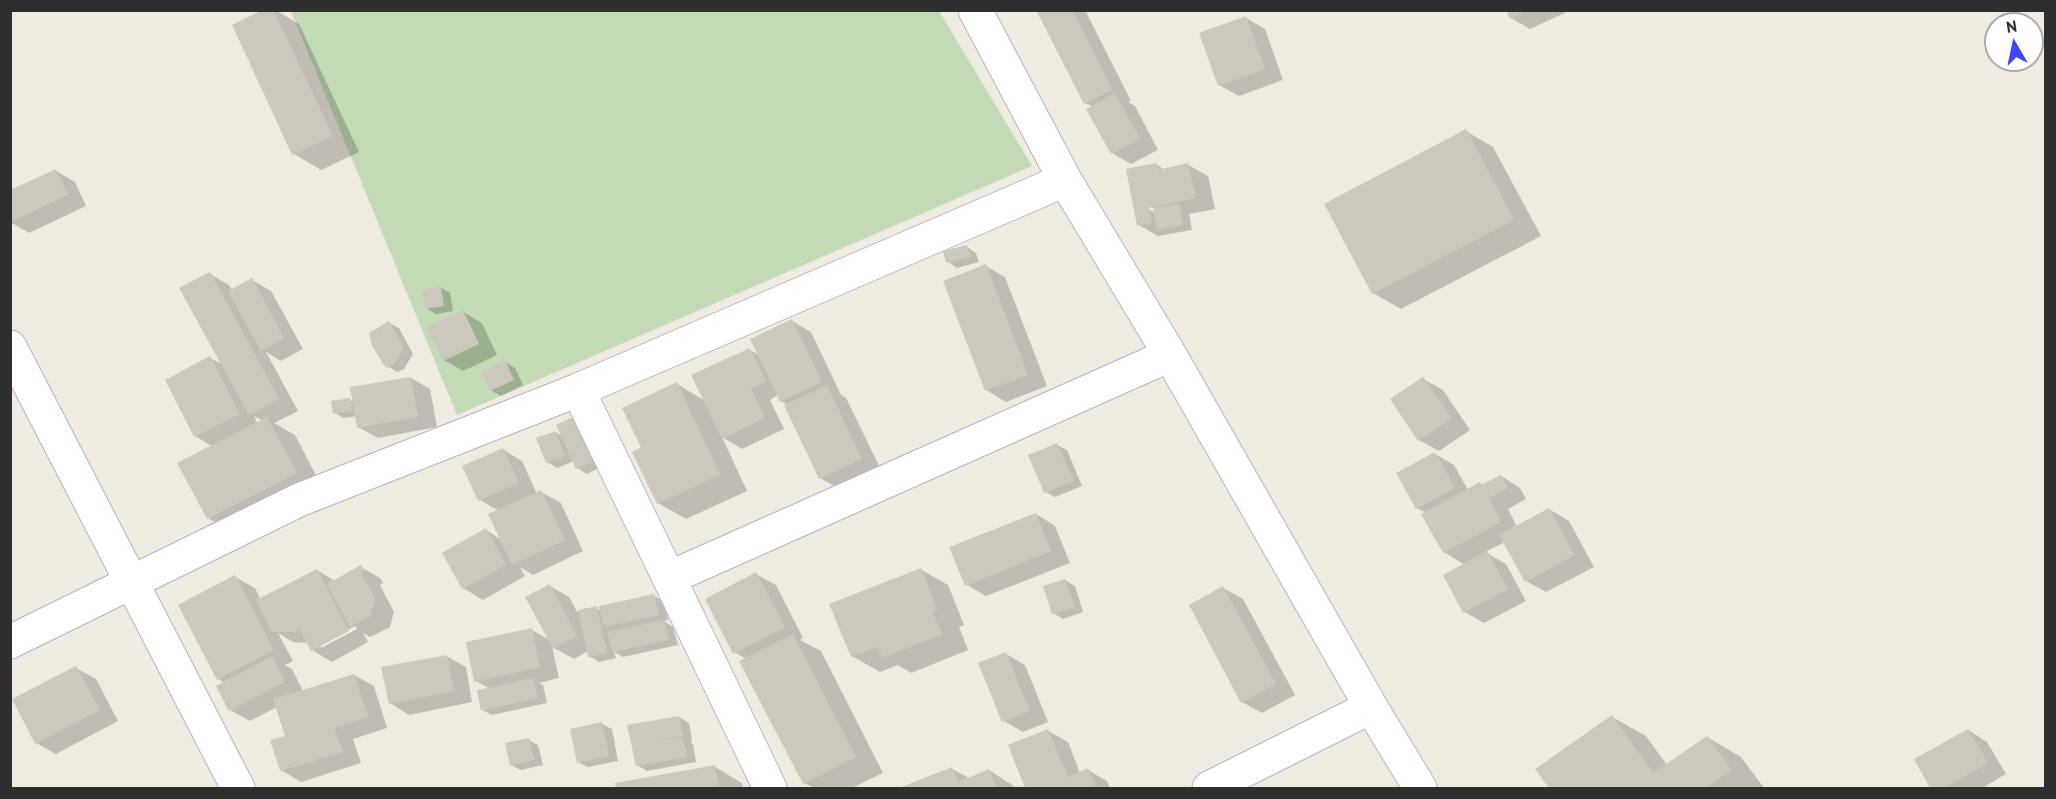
<!DOCTYPE html>
<html>
<head>
<meta charset="utf-8">
<style>
	body { margin:0 }
	#map { position:relative; width:2056px; height:799px; overflow:hidden; background:#f0ebe0; font-family:"PT Sans",sans-serif }
	canvas { display:block }
	.frame { position:absolute; inset:0; border:12px solid #2e2e2e; pointer-events:none }
	.north { position:absolute; left:1984px; top:12px; width:60px; height:60px; box-sizing:border-box; background:#fff; border:2px solid #ababab; border-radius:50%; rotate:351deg; font-size:16px; font-weight:700; line-height:24px; text-align:center; color:#2e2e2e }
	.north::after { content:''; display:block; margin:auto; width:21px; height:27px; background:#3e44ff; clip-path:polygon(50% 0,100% 100%,50% 72%,0 100%) }
</style>
</head>
<body>
<div id="map">
<canvas width="2056" height="799"></canvas>
<div class="frame"></div>
<div class="north">N</div>
</div>
<script>
const ctx = document.querySelector('canvas').getContext('2d');
ctx.lineJoin = 'round';
function fillPath(path, color) {
  ctx.fillStyle = color;
  ctx.fill(path, 'evenodd');
}
function stroke(path, color, width, dash) {
  ctx.strokeStyle = color;
  ctx.lineWidth = width;
  ctx.lineCap = dash ? 'butt' : 'round';
  ctx.setLineDash(dash || []);
  ctx.stroke(path);
}
const cemetery = new Path2D(`
	M291,11h648l93,155 -575,249z`);
const shadow = new Path2D(`
	M267,10h8l24,14 60,128 -38,18 -27,-16z
	M1038,10h47l46,91 -3,1 7,4 23,44 -27,14 -19,-11 -19,-46 -8,-4z
	M1508,10h63l-41,19 -19,-11z
	M1246,18l19,11 18,51 -44,16 -20,-11z
	M1466,131l27,16 48,89 -140,73 -28,-16z
	M1156,164l9,6 23,-5 20,11 7,33 -26,5 3,16 -34,6 -19,-11zM1147,205l8,4v4l-10,-6z
	M56,171l19,11 11,24 -57,27 -19,-11v-30z
	M967,247l9,6 3,9 -22,6 -9,-6z
	M986,266l19,11 42,109 -41,16 -20,-12z
	M210,274l19,11 3,5 20,-10 19,11 32,58 -22,12 -15,-9 32,59 -24,12 21,12 28,54 -88,45 -27,-16 5,-71 -18,-11 -28,-55 43,-23 14,7zM254,416l9,5 -5,3z
	M440,287l10,6 3,18 -17,3 -10,-6z
	M463,312l19,11 15,32 -34,16 -19,-11z
	M792,321l19,11 30,63 5,3 35,72 -41,19 -20,-11 -32,-73 -7,-4 -3,-6 -8,5 14,29 -42,20 -20,-12 25,54 -61,28 -28,-16 -15,-55 34,-64 27,16 46,-50 9,5z
	M389,323l10,5 14,26 -9,15 -7,3 -10,-6z
	M505,362l10,6 8,17 -22,11 -10,-6z
	M411,378l19,11 7,38 -59,11 -20,-11 -1,-11 -13,2 -9,-5 15,-13 4,2z
	M1423,379l20,11 27,40 -31,21 -20,-11z
	M556,432l6,4 42,29 -17,9 -10,-6 -3,-7 -17,7 -10,-6z
	M1057,445l10,5 15,36 -27,11 -10,-5z
	M502,449l20,12 15,33 4,-2 20,11 22,48 -50,24 -13,-8 5,9 -42,24 -20,-12 23,-58 16,10 -3,-29 -19,-11z
	M1435,454l19,11 14,25 12,-7 4,3 17,-10 19,12 6,11 -18,10 9,18 32,-18 20,12 25,46 -48,25 -20,-11 -21,-39 -20,10 21,12 20,37 -42,22 -19,-11v-47l-21,-13 -18,-39 -9,-5z
	M1036,514l19,12 15,37 -84,33 -19,-11z
	M361,567l19,11 3,5 -3,2 14,27 -4,15 -20,10 -7,-4 5,9 -36,20 -20,-12 -4,-7 -15,-1 -15,-9 15,28 -8,4 7,4 11,22 51,-16 20,11 13,42 -34,11 8,24 -60,19 -20,-12 6,-34 -10,-29 -27,14 -20,-11 -5,-27 -7,-4 17,-102 20,11 5,11 57,-29 18,11zM355,626l2,3 -36,19v-3z
	M920,569l28,16 16,40 -5,2 9,23 -57,23 -13,-8 -18,7 -28,-16z
	M756,574l20,11 27,53 -3,2 21,11 62,122 -31,15h-38l-10,-5 -58,-124 -12,-7z
	M1065,580l10,6 8,26 -20,7 -10,-6z
	M550,586l19,11 8,15 19,-4 6,3 52,-15 10,5 4,19 -4,1 9,6 5,18 -55,12 -9,-5 2,6 -17,4 -10,-6 -1,-5 -14,8 -22,-12 7,31 -20,5 4,2 4,18 -55,12 -10,-5 8,-21 -14,-8 56,-51 18,10z
	M1223,588l20,11 52,96 -33,18 -20,-11z
	M1006,654l19,11 23,57 -25,10 -19,-11z
	M446,656l20,11 6,35 -63,13 -19,-12z
	M76,668l20,11 22,42 -62,33 -20,-11z
	M679,717l10,6 3,18 -2,1 3,2 3,18 -49,9 -10,-6 -8,-39z
	M1612,717l34,19 21,29 40,-28 34,20 23,31h-213l-14,-19z
	M602,724l10,5 6,32 -30,6 -10,-5z
	M1968,730l19,12 19,32 -24,14h-50l-16,-28z
	M1048,731l20,11 12,31 8,-3 19,11 3,7h-83l-17,-42z
	M529,740l9,5 5,20 -22,5 -10,-5z
	M715,767l27,16 1,5h-126v-4z
	M952,769l17,9 20,-8 28,18h-114z`);
const building = new Path2D(`
	M263,10h10l60,126 -41,19 -60,-130z
	M1036,10h36l40,80 -28,14z
	M1506,10h22l-18,9z
	M1246,16l19,53 -47,17 -19,-53z
	M1115,93l25,46 -29,15 -25,-45z
	M1466,129l48,91 -142,74 -48,-90z
	M1156,163l2,7 30,-7 8,35 -47,10 3,15 -15,3 -11,-57z
	M56,169l12,26 -58,27v-32z
	M1179,204l4,21 -26,5 -4,-22z
	M967,245l3,12 -24,6 -3,-12z
	M986,264l42,111 -43,16 -42,-110z
	M210,272l69,127 -30,16 -70,-127z
	M252,278l32,60 -23,13 -33,-60z
	M441,286l3,20 -19,3 -4,-19z
	M463,310l16,34 -36,17 -17,-34z
	M792,319l30,63 -42,20 -30,-63z
	M389,321l15,27 -10,16 -8,4 -14,-22 -3,-13z
	M750,348l16,33 -15,8 14,29 -43,21 -31,-64z
	M210,356l30,58 -46,23 -29,-57z
	M505,360l9,20 -24,11 -9,-19z
	M411,377l7,40 -61,11 -7,-41z
	M1423,377l29,41 -34,23 -28,-42z
	M677,382l43,93 -63,29 -25,-52 9,-5 -19,-39z
	M827,385l35,74 -43,20 -35,-74z
	M350,398l2,13 -19,3 -2,-13z
	M575,416l21,44 -20,9 -20,-44z
	M267,417l30,56 -90,46 -30,-56z
	M556,431l9,25 -19,7 -10,-25z
	M1057,443l17,38 -30,12 -16,-38z
	M503,448l16,35 -41,18 -16,-35z
	M1435,452l20,36 -39,21 -20,-36z
	M1501,475l7,13 -19,10 12,24 -58,31 -22,-39 59,-32 1,3z
	M541,490l24,50 -53,25 -24,-51z
	M1549,508l26,47 -50,27 -26,-47z
	M1036,513l15,38 -86,35 -16,-39z
	M486,528l20,37 -44,24 -20,-36z
	M1487,551l21,38 -45,24 -20,-38z
	M361,565l3,7 -3,1 14,26 -5,17 -20,11 -23,-43z
	M921,568l16,42 -5,1 10,23 -60,24 -4,-11 -27,10 -22,-53z
	M317,569l32,62 -38,20 -11,-21 -5,2h-23l-16,-32z
	M756,572l29,55 -52,27 -28,-55z
	M235,575l39,75 -57,30 -39,-75z
	M1065,579l10,28 -23,7 -9,-28z
	M550,584l27,52 -24,13 -28,-52z
	M1223,586l53,98 -35,19 -52,-98z
	M654,594l5,21 -55,12 -5,-21z
	M597,606l10,47 -19,4 -10,-47z
	M664,620l5,20 -57,12 -5,-20z
	M532,628l8,39 -66,15 -8,-40z
	M793,634l63,123 -53,27 -64,-123z
	M1006,652l24,59 -28,11 -24,-59z
	M447,655l7,36 -65,13 -8,-37z
	M272,656l13,26 -56,29 -13,-25z
	M76,666l24,44 -65,34 -23,-45z
	M354,674l14,43 -34,11 9,24 -63,19 -10,-31 15,-4 -12,-37z
	M533,678l5,20 -57,13 -4,-21z
	M1612,715l41,58 54,-37 25,34 -27,18h-156l-14,-19z
	M679,716l4,20 -34,7 34,-6 4,20 -51,9 -9,-41z
	M602,722l7,34 -32,7 -7,-34z
	M1048,729l20,48 20,-9 8,20h-71l-17,-43z
	M1968,729l20,34 -44,25h-14l-16,-29z
	M529,738l5,22 -24,6 -5,-23z
	M715,765l4,23h-103l-1,-5z
	M952,767l6,15 31,-13 8,19h-98z`);
const minor = new Path2D(`
	M975,10l90,170 105,175 201,352 49,81
	M10,347l228,441
	M578,390l91,188 501,-223
	M669,578l101,210
	M10,642l289,-142 279,-110 487,-210
	M1209,788l162,-81`);
fillPath(cemetery, '#c2dbb6');
fillPath(shadow, '#0003');
fillPath(building, '#cbc9be');
stroke(minor, '#b4b4c2', 35);
stroke(minor, '#fff', 33);
</script>
</body>
</html>
